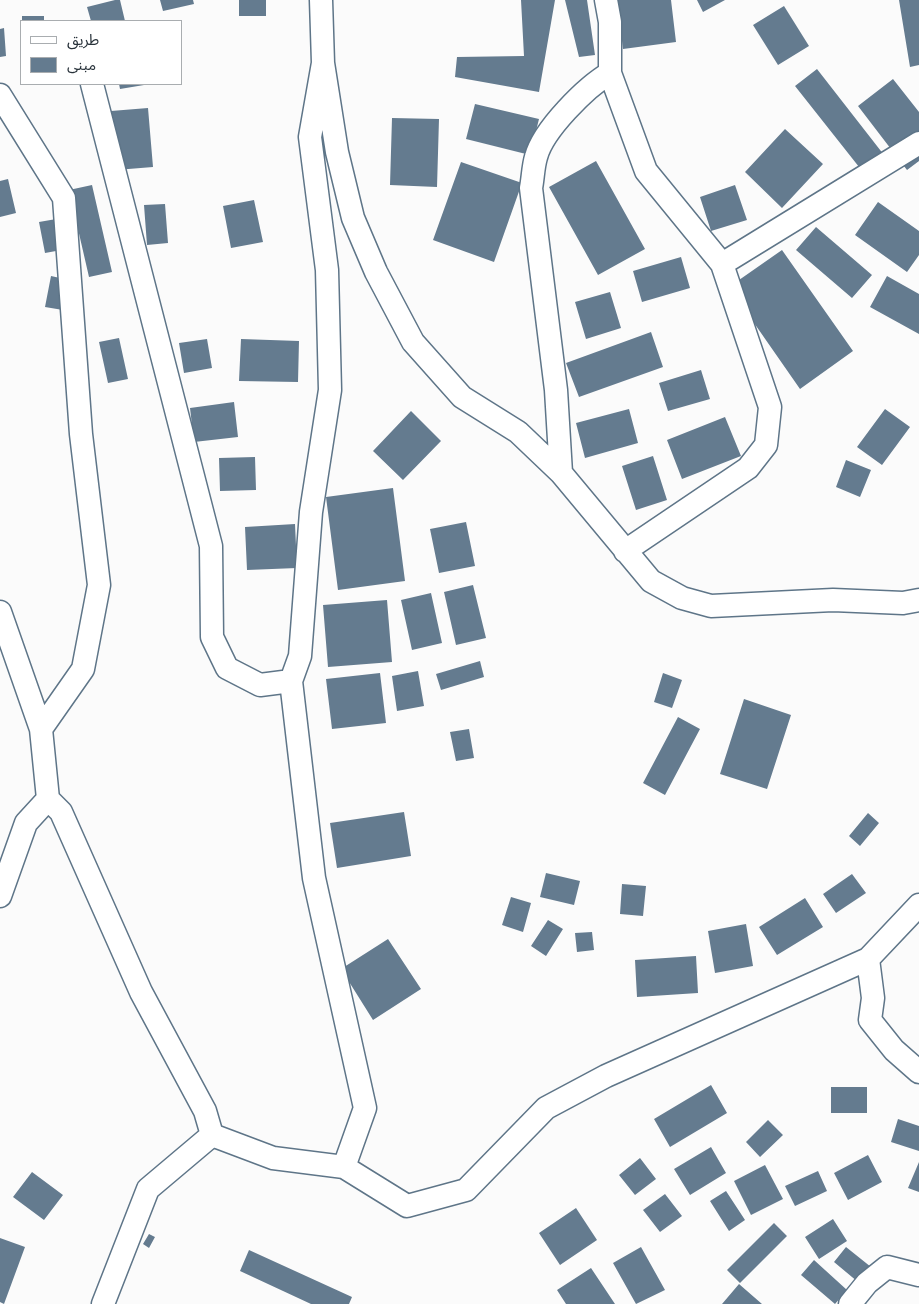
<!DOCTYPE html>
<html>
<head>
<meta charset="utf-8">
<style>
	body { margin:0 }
	#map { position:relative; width:919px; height:1304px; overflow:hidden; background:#fbfbfb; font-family:"Fira Sans","Noto Sans Arabic",sans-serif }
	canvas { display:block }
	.legend { position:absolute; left:20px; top:20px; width:162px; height:65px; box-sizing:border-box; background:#fff; border:1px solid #a9adb0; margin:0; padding:6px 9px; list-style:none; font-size:15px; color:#28323a }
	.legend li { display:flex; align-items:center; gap:10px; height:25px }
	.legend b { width:25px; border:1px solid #a9adb0 }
</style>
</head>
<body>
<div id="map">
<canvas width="919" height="1304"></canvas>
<ul class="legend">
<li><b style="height:6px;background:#fff"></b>طريق</li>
<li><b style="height:14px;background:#647b8f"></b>مبنى</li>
</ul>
</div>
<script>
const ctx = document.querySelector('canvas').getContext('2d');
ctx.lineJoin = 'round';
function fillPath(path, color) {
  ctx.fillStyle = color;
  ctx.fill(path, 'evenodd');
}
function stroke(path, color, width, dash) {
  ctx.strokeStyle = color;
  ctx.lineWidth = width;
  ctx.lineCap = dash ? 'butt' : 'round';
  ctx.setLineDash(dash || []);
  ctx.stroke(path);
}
const building = new Path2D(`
	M115,0h5l5,21h-34l-4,-14z
	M160,0h33l1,4 -31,7z
	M239,0h27v16h-27z
	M521,0h34l-16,92 -84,-15 2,-20 67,-1z
	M565,0h22l8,55 -16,2z
	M617,0h54l5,42 -53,7z
	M697,0h28l-22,12z
	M899,0h20v65l-9,2z
	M784,6l25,40 -31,19 -25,-40z
	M22,16h22v5h-22z
	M4,28l2,28 -6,1v-28z
	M817,69l67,86 -21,17 -68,-86z
	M893,79l26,33v49l-12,9 -49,-64z
	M119,84h24l1,1 -24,4z
	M475,104l64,15 -9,36 -64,-16z
	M148,108l5,59 -37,3 -5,-59z
	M392,118l47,1 -2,68 -47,-2z
	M785,129l38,35 -41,44 -37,-36z
	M596,161l49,88 -47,26 -49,-88z
	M461,162l61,21 -28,79 -61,-22z
	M8,179l8,34 -16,4v-36z
	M92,185l20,87 -23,5 -20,-87z
	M735,185l12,35 -36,11 -11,-34z
	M254,200l9,42 -32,6 -8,-42z
	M878,202l41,29v24l-12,17 -52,-37z
	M165,204l3,39 -21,2 -3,-40z
	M62,218l5,31 -22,4 -6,-31z
	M816,227l56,48 -20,23 -56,-48z
	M782,250l71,101 -53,38 -71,-102z
	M681,257l9,31 -48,14 -9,-31z
	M51,276l18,4 -6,30 -18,-3z
	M887,276l32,18v40l-49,-27z
	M610,292l11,36 -35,11 -11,-37z
	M651,332l12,35 -84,30 -13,-34z
	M119,338l9,41 -20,4 -9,-41z
	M207,339l5,29 -28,5 -5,-30z
	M241,339l58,2 -1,41 -59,-1z
	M701,370l9,29 -42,12 -9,-28z
	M234,402l4,35 -44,5 -4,-34z
	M629,409l9,34 -53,15 -9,-35z
	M885,409l25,18 -28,38 -25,-18z
	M411,411l30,30 -38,39 -30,-29z
	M725,417l16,39 -59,23 -15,-39z
	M653,456l14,44 -31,10 -14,-44z
	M255,457l1,33 -36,1 -1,-33z
	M846,460l25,10 -11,27 -24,-10z
	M393,488l12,93 -67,9 -12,-93z
	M466,522l9,44 -36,7 -9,-44z
	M295,524l2,44 -50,2 -2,-43z
	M473,585l13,53 -30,7 -12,-53z
	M431,593l11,50 -30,7 -11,-50z
	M387,600l5,62 -64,5 -5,-62z
	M480,661l4,16 -43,13 -5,-16z
	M418,671l6,35 -27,5 -5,-35z
	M380,673l6,50 -54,6 -6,-50z
	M663,673l19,7 -10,28 -18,-6z
	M744,699l47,16 -24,74 -47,-15z
	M678,717l22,12 -35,66 -22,-12z
	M469,729l5,29 -18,3 -6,-29z
	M404,812l7,44 -74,12 -7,-45z
	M868,813l11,10 -19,23 -11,-10z
	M546,873l34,8 -6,24 -34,-8z
	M852,874l14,19 -30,20 -13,-19z
	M622,884l24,2 -3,30 -23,-2z
	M511,897l20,6 -8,29 -21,-7z
	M805,898l18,29 -46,28 -18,-28z
	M548,920l15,9 -17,27 -15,-10z
	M746,924l7,42 -38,7 -7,-42z
	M592,932l2,18 -17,2 -2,-19z
	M388,939l33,50 -48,31 -32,-51z
	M696,956l2,37 -61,4 -2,-37z
	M711,1085l16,28 -57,34 -16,-28z
	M831,1087h36v26h-36z
	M898,1119l21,7v25l-28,-9z
	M768,1120l15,15 -23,22 -14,-15z
	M711,1147l15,26 -36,22 -16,-26z
	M868,1155l14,27 -34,18 -14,-27z
	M640,1158l16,21 -21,16 -16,-20z
	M919,1162v30l-11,-4z
	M765,1165l18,34 -32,16 -17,-34z
	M818,1171l9,20 -32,15 -10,-20z
	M32,1172l31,23 -19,25 -31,-23z
	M726,1191l19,29 -16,11 -19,-30z
	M665,1194l17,22 -22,16 -17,-22z
	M576,1208l21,32 -37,25 -21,-32z
	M833,1219l14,22 -28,18 -14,-22z
	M774,1223l13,13 -47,47 -13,-13z
	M149,1234l6,3 -6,11 -6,-4z
	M0,1238l25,9 -21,57 -4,-2z
	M641,1247l24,43 -29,14 -23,-41z
	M846,1247l25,20 -13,15 -24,-20z
	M249,1250l103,47 -3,7h-38l-71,-33z
	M814,1260l33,30 -12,14 -34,-29z
	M591,1268l24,36h-49l-9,-14z
	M739,1284l23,20h-40z`);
const street = new Path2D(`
	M321,0l2,63 14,89 16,66 23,54 37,70 49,55 56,35 43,41 90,108 31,17 29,8 122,-6 70,3 16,-3
	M606,0l4,22v51l36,98 76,93 48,143 -4,38 -18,23 -123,83
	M323,63l-13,74 17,133 3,120 -19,122 -11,144 -9,25 23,197 51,230 -21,59
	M92,84l119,462 1,91 15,31 33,17 31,-4
	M0,95l64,103 17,236 18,151 -16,84 -42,60
	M722,264l197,-121
	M561,473l-5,-83 -25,-202c2,-10 2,-21 5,-31 7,-27 50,-70 74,-84
	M0,612l41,117 7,70 13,13 80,180 64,119 7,24
	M0,896l26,-73 22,-24
	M919,905l-51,54 5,39 -3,22 24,30 25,22
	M212,1135l61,23 71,9 63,39 59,-16 80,-82 60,-32 262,-117
	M103,1304l45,-115 64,-54
	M850,1304l17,-21 20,-16 32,8`);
fillPath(building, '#647b8f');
stroke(street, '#5e7588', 25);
stroke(street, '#fff', 22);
</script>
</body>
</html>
